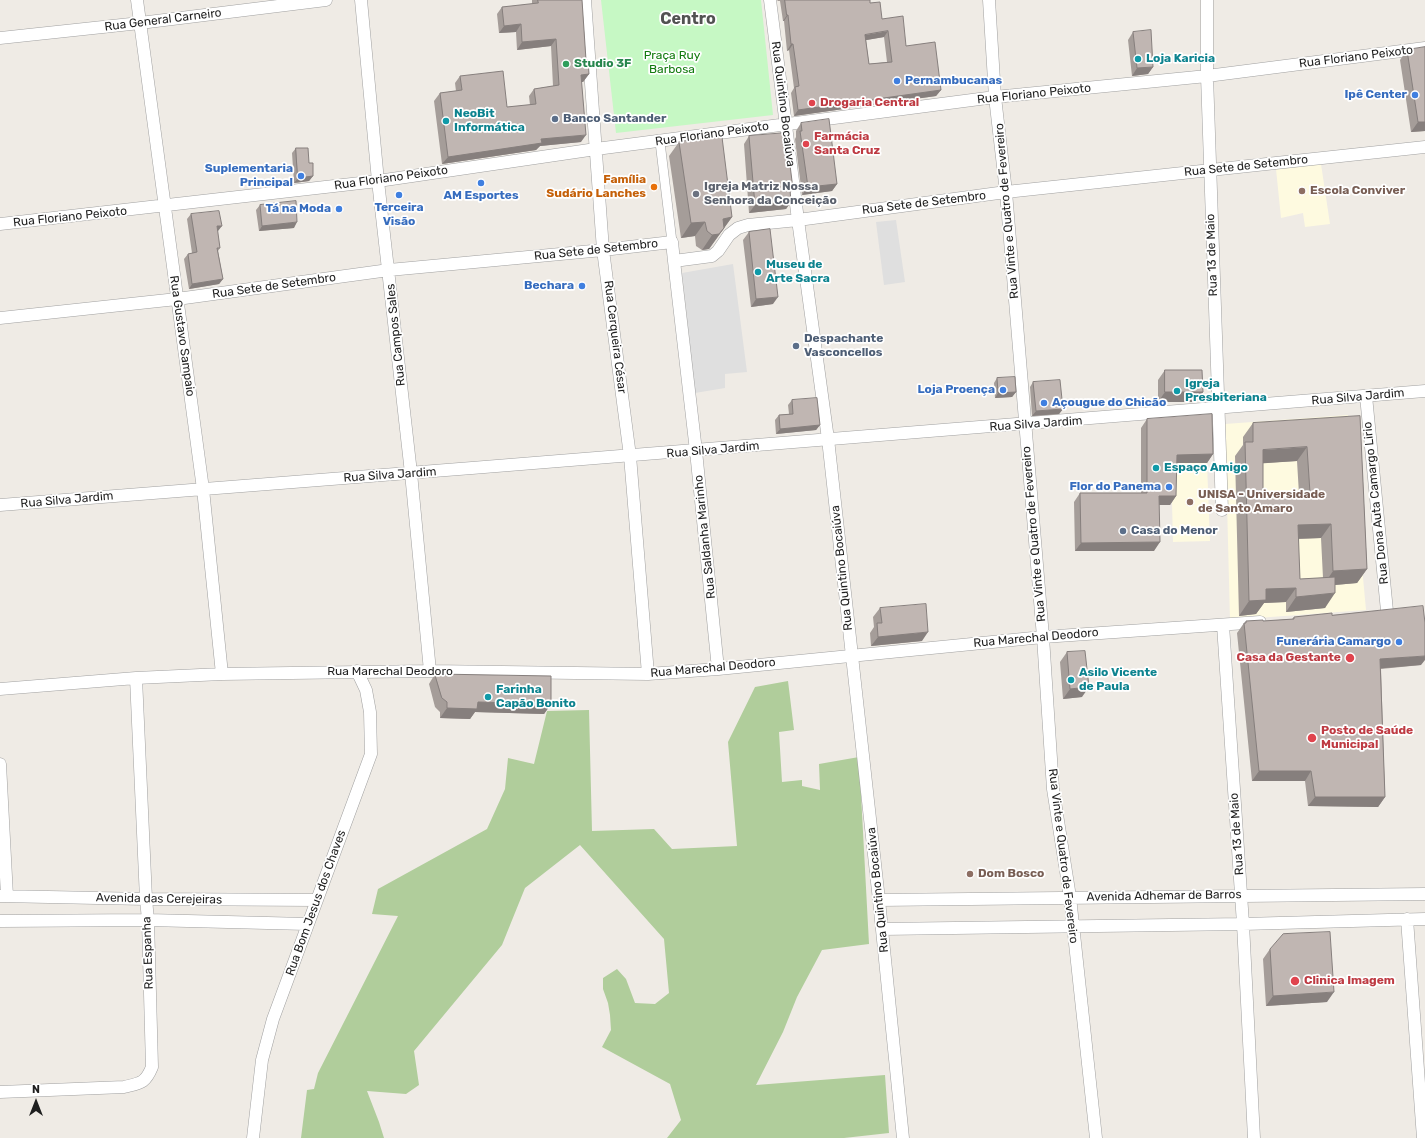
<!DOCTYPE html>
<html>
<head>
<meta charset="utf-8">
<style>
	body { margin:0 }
	#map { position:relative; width:1425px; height:1138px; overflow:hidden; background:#efebe5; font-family:Rubik,sans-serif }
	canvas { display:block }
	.north { position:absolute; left:16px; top:1082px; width:40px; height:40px; -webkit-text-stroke:3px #fff; paint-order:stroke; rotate:0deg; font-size:11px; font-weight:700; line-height:16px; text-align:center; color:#1f1f1f }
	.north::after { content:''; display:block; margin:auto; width:14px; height:18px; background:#1f1f1f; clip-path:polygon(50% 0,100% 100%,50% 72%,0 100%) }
</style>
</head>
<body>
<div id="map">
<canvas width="1425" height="1138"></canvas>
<div class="north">N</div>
</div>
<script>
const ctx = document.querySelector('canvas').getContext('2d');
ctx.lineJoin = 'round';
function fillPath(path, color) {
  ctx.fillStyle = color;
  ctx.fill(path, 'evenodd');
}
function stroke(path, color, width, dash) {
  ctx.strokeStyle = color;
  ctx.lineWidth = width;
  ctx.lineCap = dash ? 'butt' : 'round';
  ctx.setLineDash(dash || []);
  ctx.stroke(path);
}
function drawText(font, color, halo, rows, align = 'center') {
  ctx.font = font + ' Rubik,sans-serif';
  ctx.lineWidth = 3.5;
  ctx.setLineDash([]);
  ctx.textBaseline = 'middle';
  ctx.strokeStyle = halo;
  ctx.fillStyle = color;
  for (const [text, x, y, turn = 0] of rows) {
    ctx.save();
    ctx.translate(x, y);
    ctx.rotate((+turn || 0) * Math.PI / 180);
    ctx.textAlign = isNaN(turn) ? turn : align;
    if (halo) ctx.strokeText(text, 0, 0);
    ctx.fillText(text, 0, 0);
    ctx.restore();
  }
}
const education = new Path2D(`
	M1321,164l9,60 -25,3 -2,-14 -22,5 -5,-49z
	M1348,415l18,195 -136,10 -5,-196z
	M1171,463h36l3,78 -37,1z`);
const forest = new Path2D(`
	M788,681l6,49 -15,2 3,50 20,-2v6l18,4 -1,-26 40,-7 10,187 -47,6 -25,47 -14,35 -27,53 129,-10 4,58 -45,5h-177l14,-18 -11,-36 -68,-37 9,-17 -1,-15 -2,-12 -5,-14v-11l14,-9 9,10 9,24 20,1 14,-11 -5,-54 -84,-94 -55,43 -23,57 -88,106 5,34 -13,9 -39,-3 12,31 5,16h-83l6,-48 7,-1 4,-16 80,-157 -26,-2 6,-25 109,-60 18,-40 3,-31 26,6 13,-53 42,-1 3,121 62,-2 18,20 65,-3 -9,-104 27,-55z`);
const park = new Path2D(`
	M601,0h160l12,115 -157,18z`);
const parking = new Path2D(`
	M896,220l9,62 -21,3 -8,-63z
	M733,264l14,108 -22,2v14l-30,5 -13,-120z`);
const pedestrian = new Path2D(`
	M660,142l12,100`);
const minor = new Path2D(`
	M137,0l66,489 19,185
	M361,0l17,181 33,292 19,198
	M585,0l18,250 27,206 18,218
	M770,0l28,220 30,219 51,461 24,238
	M989,0l6,97 11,95 37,445 10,152 17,108 26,241
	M1207,0v76l15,434
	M0,38l140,-15 186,-23
	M0,224l378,-43 218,-32 399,-52 212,-21 218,-28
	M674,261l22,190 22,218
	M0,318l177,-19 212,-29 214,-20 69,-8 2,19 38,-5 6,-5 11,-16 9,-7 10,-3 50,-5 208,-28 419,-45
	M1366,396l21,215
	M0,505c475,-38 950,-73 1425,-114
	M1223,625l20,299 11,214
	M0,689l136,-11 86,-4 208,-3 218,3 70,-5 325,-32 217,-15
	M0,764l7,132
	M0,896l146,3 171,1
	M879,900l546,-6
	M1407,919l16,219
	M0,921l148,-1 159,4
	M882,929l361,-5 182,-5
	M0,1092l124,-5c16,-4 21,-3 28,-20l-4,-147 -2,-21 -10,-221
	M253,1138l9,-78 11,-41 98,-265 -1,-42 -4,-22 -9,-19`);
const wall = new Path2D(`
	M532,0h50l4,60 3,14 -6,8h-2v60l-41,4 -4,4 -94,14 -8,-63 6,-8 16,-2 -1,-8 5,-7 47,31 23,-2 -1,-9 5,-7 19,-3 -2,-40 -34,4 -1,-18 -17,1 -2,-19 5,-7 30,-3z
	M777,0h93v3l12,16 24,27 35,44 -5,6 -142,20 -3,-23 3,-5 -5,-38 -2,1 -3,-30h-1l-3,-20h-2zM884,37l3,25 -18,2 -3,-24z
	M1133,32l20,35 -5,7 -16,2 -4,-36z
	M1425,47v84l-14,1 -11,-72 7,-10z
	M801,123l36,61 -5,7 -30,4 -7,-56 1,-2v-6z
	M749,136l44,53 -3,4 1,9 -5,7 -37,4 -5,-69z
	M679,142l53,75 -23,32 -7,1 -6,-4 -1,-10 -14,2 -12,-82z
	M296,148l13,15 4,13 -4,5 -15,2 -2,-30z
	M260,205l34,23 -35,3 -3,-21z
	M191,214l27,17h-1l3,17 -2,3 5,28 -4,5 -30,5 -5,-30 4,-5 4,-1 -5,-34z
	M749,232l24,72 -22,3 -8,-67z
	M1165,370l38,22 -7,10h-38v-22z
	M997,378l19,14 -4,5 -17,1 -1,-15z
	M1033,382l30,27 -4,5 -27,2 -2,-29z
	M792,400l28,25 -4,5 -40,4 -1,-14 4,-5 10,-1 -1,-9z
	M1360,416l7,153 -10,14 -22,2 -10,23 -39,4v-10l-22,1 -8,11 -17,2 -4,-160 8,-11v-8l10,-14zM1297,461l2,33 -36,1v-32zM1321,538l2,40 -23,1 -2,-40z
	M1147,419l66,35 -6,9h-31v33l-6,9h-11l-5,46h-79l-1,-49 6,-9h61v-65z
	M880,608l42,33 -51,5 -1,-13 4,-6 -1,-10z
	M1332,615l89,50 -40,4 4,128 -7,10 -70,-1 -3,-25h-53l-15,-148 7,-10h1l1,-2h17l29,-2 2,-2z
	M1067,652l15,45 -19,2 -3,-37z
	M435,674l116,30 -7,10 -69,-2 -5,7 -30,-1v-6l-5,-5 -6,-23z
	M1270,949l57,53 -61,4 -3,-47z`);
const shadedWall = new Path2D(`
	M787,15h1l-4,6h-1z
	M521,24l-5,8 -17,1 5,-7z
	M888,31l-4,6 -23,4 4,-6z
	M556,39l-5,7 -34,4 5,-8z
	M791,44h2l-4,6 -2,1z
	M1153,67l-5,7 -16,2 5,-8z
	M589,74l-6,8h-7l5,-7z
	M941,90l-5,6 -142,20 4,-6z
	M1418,122h7v9l-14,1z
	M586,135l-5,7 -41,4 -4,4 -94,14 6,-7 93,-18z
	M313,176l-4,5 -15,2 4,-5z
	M837,184l-5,7 -30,4 6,-8z
	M791,202l-5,7 -37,4 6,-8z
	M732,217l-23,32 -7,1 21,-31z
	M297,222l-3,6 -35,3 3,-5z
	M705,222l-10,14 -14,2 10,-15z
	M217,226h5l-4,5h-5z
	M223,279l-4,5 -30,5 3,-5z
	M778,297l-5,7 -22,3 5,-8z
	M1016,392l-4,5 -17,1 3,-5z
	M1165,392h38l-7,10h-38z
	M1063,409l-4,5 -27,2 4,-5z
	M820,425l-4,5 -40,4 4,-5z
	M1307,447l-10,14 -44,3 10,-14z
	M1213,454l-6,9h-36l6,-8z
	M1159,496h17l-6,9h-17z
	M1331,524l-10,14 -33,1 10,-14z
	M1160,542l-6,9h-79l6,-8z
	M1367,569l-10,14 -34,3 10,-15z
	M1296,588l-10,14 -22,1 -8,11 -17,2 10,-15 17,-12z
	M1335,593l-10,15 -39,4 10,-15z
	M928,632l-6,9 -51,5 7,-9z
	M1425,656v4l-4,5 -48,4 7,-10z
	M1089,687l-7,10 -19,2 7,-10z
	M478,702l73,2 -7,10 -69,-2 -5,7 -30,-1 7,-10z
	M1259,771h52l-6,10h-53z
	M1315,797h70l-7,10 -70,-1z
	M1334,992l-7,10 -61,4 7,-10z`);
const building = new Path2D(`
	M538,0h44l4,60h2l1,14 -8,1 5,60 -45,4 1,4 -94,14 -8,-64 22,-3 -2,-14 43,-5 4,36 29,-3 -2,-15 25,-4 -3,-46 -34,3 -1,-18 -17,2 -2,-19 36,-4z
	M785,0h85v3l10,-1 2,17 21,-3 3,30 29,-4 6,48 -143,20 -3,-23 4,-1 -6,-42h-2l-3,-29h-1zM888,31l4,31 -23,2 -4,-29z
	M1151,30l2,37 -16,1 -4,-36z
	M1425,47v75h-7l-11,-72z
	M829,119l8,65 -29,3 -8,-56h2l-1,-8z
	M786,133l7,56 -3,1 1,12 -36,3 -6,-69z
	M722,137l10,80 -9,2 1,9 -5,6 -7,1 -5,-4 -2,-9 -14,1 -12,-81z
	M296,148h12l1,15h4v13l-15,2z
	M296,201l1,21 -35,4 -2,-21z
	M219,211l3,15h-5l3,22h-3l6,31 -31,5 -4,-30 9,-2 -6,-38z
	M770,229l8,68 -22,2 -7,-67z
	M1165,370h37l1,22h-38z
	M1015,377l1,15 -18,1 -1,-15z
	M1060,380l3,29 -27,2 -3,-29z
	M817,398l3,27 -40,4 -1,-14 14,-1 -1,-14z
	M1212,414l1,40 -36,1 -1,41h-17l1,46 -79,1 -1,-50h67v-74z
	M1360,416l7,153 -34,2 -2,-47 -33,1 2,54 35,-2v16l-39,4v-9l-30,1v11l-17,1 -4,-159h8v-19zM1307,447l3,46 -47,2v-45z
	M926,604l2,28 -50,5 -1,-14h5l-2,-15z
	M1423,606l2,17v33l-45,3 5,138h-70l-4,-26h-52l-15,-148h2v-2l17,-1v1l31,-2v-2l38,-4v2z
	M1085,651l4,36 -19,2 -3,-37z
	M435,674l116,2v28l-73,-2 -1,7 -30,-1v-6l-5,-4z
	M1330,932l4,60 -61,4 -3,-47 13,-15z`);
const markers = [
	[1138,59,4,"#0f9aa8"],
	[566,64,4,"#2e9e5b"],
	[897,81,4,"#3f7fe0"],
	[1415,95,4,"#3f7fe0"],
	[812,103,4,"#e0444e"],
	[555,119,4,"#5c6f8a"],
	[446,121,4,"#0f9aa8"],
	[806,144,4,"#e0444e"],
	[301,176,4,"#3f7fe0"],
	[481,183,4,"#3f7fe0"],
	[654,187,4,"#e8710a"],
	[1302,191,4,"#8d6e63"],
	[696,194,4,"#6b7280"],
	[399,195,4,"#3f7fe0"],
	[339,209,4,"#3f7fe0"],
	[758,272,4,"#0f9aa8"],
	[582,286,4,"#3f7fe0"],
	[796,346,4,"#5c6f8a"],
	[1003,390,4,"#3f7fe0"],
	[1177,391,4,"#0f9aa8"],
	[1044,403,4,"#3f7fe0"],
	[1156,468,4,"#0f9aa8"],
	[1169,487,4,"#3f7fe0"],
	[1190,502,4,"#8d6e63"],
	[1123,531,4,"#5c6f8a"],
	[1399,642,4,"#3f7fe0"],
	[1350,658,5,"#e0444e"],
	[1071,680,4,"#0f9aa8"],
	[488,697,4,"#0f9aa8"],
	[1312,738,5,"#e0444e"],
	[970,874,4,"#8d6e63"],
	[1295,981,5,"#e0444e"]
];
const streetNames = [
	["Rua General Carneiro",163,20,-7],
	["Rua Floriano Peixoto",1356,57,-7],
	["Rua Floriano Peixoto",1034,94,-6],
	["Rua Quintino Bocaiúva",783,104,83],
	["Rua Floriano Peixoto",712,134,-8],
	["Rua Sete de Setembro",1246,166,-6],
	["Rua Floriano Peixoto",391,178,-8],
	["Rua Sete de Setembro",924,203,-7],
	["Rua Vinte e Quatro de Fevereiro",1007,211,-95],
	["Rua Floriano Peixoto",70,217,-6],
	["Rua Sete de Setembro",596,250,-6],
	["Rua 13 de Maio",1212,255,-92],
	["Rua Sete de Setembro",274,286,-8],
	["Rua Campos Sales",396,335,-96],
	["Rua Gustavo Sampaio",182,336,82],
	["Rua Cerqueira César",615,337,83],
	["Rua Silva Jardim",1358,397,-5],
	["Rua Silva Jardim",1036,424,-4],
	["Rua Silva Jardim",713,450,-5],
	["Rua Silva Jardim",390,475,-4],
	["Rua Silva Jardim",67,500,-5],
	["Rua Dona Auta Camargo Lirio",1376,503,-96],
	["Rua Vinte e Quatro de Fevereiro",1034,534,-95],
	["Rua Saldanha Marinho",705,537,-96],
	["Rua Quintino Bocaiúva",842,568,-96],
	["Rua Marechal Deodoro",1036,638,-5],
	["Rua Marechal Deodoro",713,668,-5],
	["Rua Marechal Deodoro",390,672],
	["Rua 13 de Maio",1237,834,-94],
	["Rua Vinte e Quatro de Fevereiro",1063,856,83],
	["Rua Quintino Bocaiúva",878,890,-96],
	["Avenida Adhemar de Barros",1164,896,-1],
	["Avenida das Cerejeiras",159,899,1],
	["Rua Bom Jesus dos Chaves",316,903,-70],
	["Rua Espanha",148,953,-92]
];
const parkNames = [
	["Praça Ruy",672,56],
	["Barbosa",672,70]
];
const cultureNames = [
	["Loja Karicia",1146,59],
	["NeoBit",454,114],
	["Informática",454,128],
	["Museu de",766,265],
	["Arte Sacra",766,279],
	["Igreja",1185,384],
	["Presbiteriana",1185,398],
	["Espaço Amigo",1164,468],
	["Asilo Vicente",1079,673],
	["de Paula",1079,687],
	["Farinha",496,690],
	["Capão Bonito",496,704]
];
const leisureNames = [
	["Studio 3F",574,64]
];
const shopNames = [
	["Pernambucanas",905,81,"left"],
	["Ipê Center",1407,95],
	["Suplementaria",293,169],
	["Principal",293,183],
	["AM Esportes",481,196,"center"],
	["Terceira",399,208,"center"],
	["Visão",399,222,"center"],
	["Tá na Moda",331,209],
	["Bechara",574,286],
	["Loja Proença",995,390],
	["Açougue do Chicão",1052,403,"left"],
	["Flor do Panema",1161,487],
	["Funerária Camargo",1391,642]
];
const healthNames = [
	["Drogaria Central",820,103],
	["Farmácia",814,137],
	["Santa Cruz",814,151],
	["Casa da Gestante",1341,658,"right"],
	["Posto de Saúde",1321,731],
	["Municipal",1321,745],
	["Clinica Imagem",1304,981]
];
const serviceNames = [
	["Banco Santander",563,119],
	["Despachante",804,339],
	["Vasconcellos",804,353],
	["Casa do Menor",1131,531]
];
const foodNames = [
	["Família",646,180],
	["Sudário Lanches",646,194]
];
const worshipNames = [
	["Igreja Matriz Nossa",704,187],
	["Senhora da Conceição",704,201]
];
const educationNames = [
	["Escola Conviver",1310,191],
	["UNISA - Universidade",1198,495],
	["de Santo Amaro",1198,509],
	["Dom Bosco",978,874]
];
const districtNames = [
	["Centro",688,19]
];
fillPath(education, '#fefae0');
fillPath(forest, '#b0cd9b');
fillPath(park, '#c6f8c4');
fillPath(parking, '#dfdfdf');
stroke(pedestrian, '#a0a0a0', 10);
stroke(minor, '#a0a0a0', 13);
stroke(pedestrian, '#fff', 9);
stroke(minor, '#fff', 12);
fillPath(wall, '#a59d99');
fillPath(shadedWall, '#867f7d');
fillPath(building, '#c0b6b2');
stroke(building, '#867f7d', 1);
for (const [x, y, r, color] of markers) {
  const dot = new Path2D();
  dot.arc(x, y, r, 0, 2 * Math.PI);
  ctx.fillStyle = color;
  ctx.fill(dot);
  stroke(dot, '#fff', 1.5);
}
drawText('12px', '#1f1f1f', '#fff', streetNames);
drawText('12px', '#137b0f', '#fff', parkNames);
drawText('bold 12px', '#0d838f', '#fff', cultureNames, 'left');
drawText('bold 12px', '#27864d', '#fff', leisureNames, 'left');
drawText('bold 12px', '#366cbe', '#fff', shopNames, 'right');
drawText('bold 12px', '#be3a42', '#fff', healthNames, 'left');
drawText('bold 12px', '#4e5e75', '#fff', serviceNames, 'left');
drawText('bold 12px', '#c56008', '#fff', foodNames, 'right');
drawText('bold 12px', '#5b616d', '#fff', worshipNames, 'left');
drawText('bold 12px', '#785e54', '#fff', educationNames, 'left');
drawText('bold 16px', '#525252', '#fff', districtNames);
</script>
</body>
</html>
